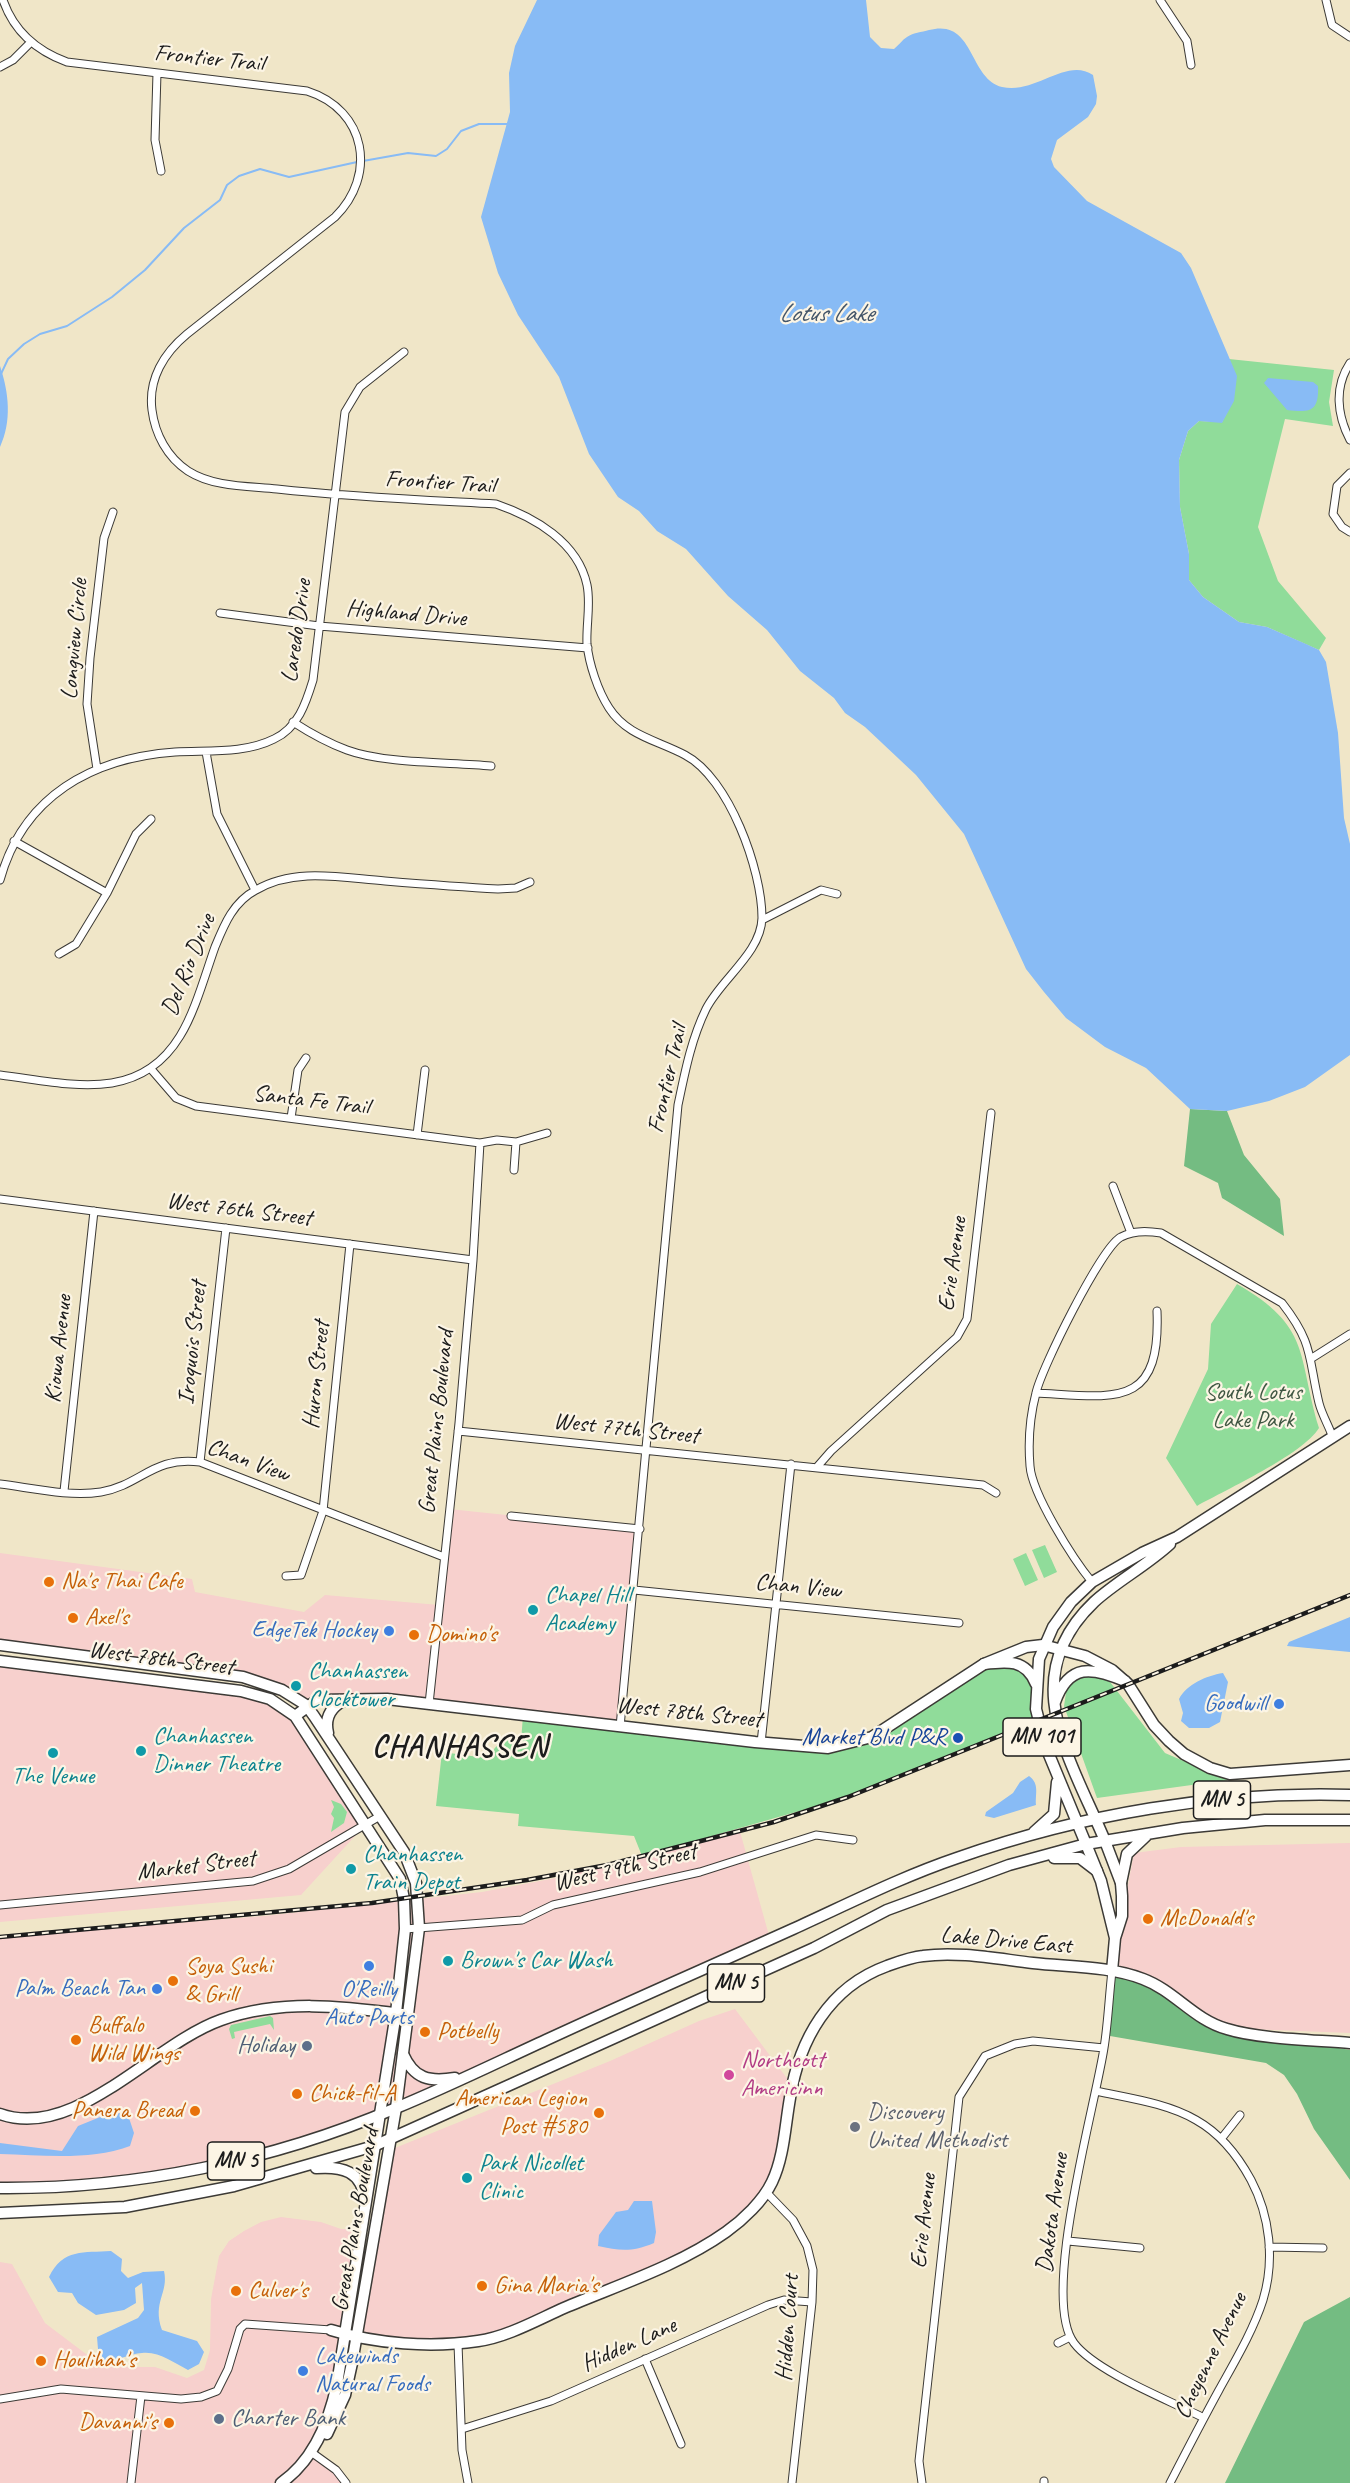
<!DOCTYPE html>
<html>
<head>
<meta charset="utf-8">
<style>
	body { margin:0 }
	canvas { display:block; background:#f0e6c8 }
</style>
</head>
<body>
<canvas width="1350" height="2483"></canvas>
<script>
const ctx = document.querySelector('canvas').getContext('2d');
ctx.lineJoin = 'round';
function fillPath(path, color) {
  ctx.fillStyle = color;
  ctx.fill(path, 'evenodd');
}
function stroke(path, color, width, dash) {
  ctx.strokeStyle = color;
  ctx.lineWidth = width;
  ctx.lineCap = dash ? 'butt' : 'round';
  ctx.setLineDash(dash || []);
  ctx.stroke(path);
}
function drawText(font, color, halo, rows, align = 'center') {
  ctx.font = font + ' Caveat,sans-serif';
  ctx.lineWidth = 4.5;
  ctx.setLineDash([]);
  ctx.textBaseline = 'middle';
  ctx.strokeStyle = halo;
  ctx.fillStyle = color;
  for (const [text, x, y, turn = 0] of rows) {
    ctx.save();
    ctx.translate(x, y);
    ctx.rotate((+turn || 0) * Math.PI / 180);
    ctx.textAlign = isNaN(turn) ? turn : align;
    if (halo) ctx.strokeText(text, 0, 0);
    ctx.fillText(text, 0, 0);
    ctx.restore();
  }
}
const built = new Path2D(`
	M449,1509l191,20 -20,198 -191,-23 -117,-1 -41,-18 -271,-40v-92l192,26 3,13 109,20 21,-17 114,10z
	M0,1661l266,37 29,18 71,108 -65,71 -301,27z
	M739,1828l31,111 -450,197 -179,44 -141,8v-251l263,-21 219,-24 79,-15z
	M1350,1843v190l-127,-5 -111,-57 22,-118 47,-6z
	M735,2009l57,76 -10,62 -22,52 -67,52 -205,88 -40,5 -91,-8 33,-186 220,-89 89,-40z
	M281,2217l40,5 20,7h20l-27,168 -23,55 25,18 8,13h-344v-221l12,2 33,59 45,34 20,10h45l32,11 17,-8 6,-20 1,-51 8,-43 10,-15 15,-10 17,-9z`);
const green = new Path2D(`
	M1229,359l105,11 -5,32 4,24 -48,-7 -27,108 20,54 48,57 -7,12 -52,-23 -28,-5 -36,-25 -14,-17v-26l-9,-47 -1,-47 9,-29 11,-10 23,1c13,-24 18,-37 7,-63z
	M1237,1284c75,43 60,71 82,144 -17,27 -92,61 -122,78l-31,-48 42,-89 3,-45z
	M1045,1545l12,27 -13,6 -12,-28z
	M1026,1553l12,27 -13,6 -12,-27z
	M1012,1662l24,22 2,37 -200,79 -196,56 -8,-20 -116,-10 1,-12 -83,-8 6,-54 44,6 17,-19 18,2 2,-25 164,18 162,10 135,-80z
	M1081,1672l26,6 58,75 63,27 -131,18 -33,-92 3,-20z
	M331,1800l10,4 6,8 -3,11 -13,9 3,-14 -3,-4 3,-7z
	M270,2016l3,2 1,12 -4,-6 -36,8 1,6 -3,1 -3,-10 2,-4z`);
const forest = new Path2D(`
	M1190,1109l37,2 17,44 36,44 4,37 -62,-38 -4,-15 -34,-17z
	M1112,1971l55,22 30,23 61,18 92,16v130l-36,-51 -17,-35 -13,-19 -18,-12 -156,-27 -4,-11z
	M1350,2297v186h-125l79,-161z`);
const water = new Path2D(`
	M537,0h329l4,37 11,11 13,1c5,-4 8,-9 13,-12 5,-4 15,-5 22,-7 46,-12 39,48 73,57 33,8 64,-30 91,-12l4,21 -1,8 -8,13 -31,23 -6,19 3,8 33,34 94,52 10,15 46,108 -3,25 -12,22 -23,-2 -11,10 -9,29 1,47 9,47v26l14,17 36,25 28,5 39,17 13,6 7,12 12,71 6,85 6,26v211l-45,32 -36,14 -42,10 -37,-2 -44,-41 -41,-21 -39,-29 -22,-26 -18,-23 -62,-135 -48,-59 -51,-48 -20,-14 -11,-15 -34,-27 -33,-41 -39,-34 -42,-47 -29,-18 -18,-20 -21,-14 -29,-43 -30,-77 -41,-62 -20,-42 -17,-56 29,-105 -1,-39 6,-27z
	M0,366c9,27 12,55 0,81z
	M1268,378l45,4 5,4c1,25 -7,27 -31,24l-23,-27z
	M1350,1617v35l-63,-6 2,-4z
	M1223,1673l5,9 -8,40 -11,6h-20l-8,-7 2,-8 -4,-14c8,-15 27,-23 44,-26z
	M1029,1776c11,8 6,18 7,29l-42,13 -9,-2 1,-4 27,-19 7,-11z
	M115,2111l14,7 5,15 -4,13c-40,15 -88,9 -130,8v-11l62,8 16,-25z
	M634,2201h18l4,31 -2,11c-21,9 -34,8 -56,3l1,-11 17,-23 12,-2z
	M111,2251l11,8 -1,12 7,7 15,-6 21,-1c5,22 -12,31 -2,59l35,11 7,11 -5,12 -11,6c-14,-7 -29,-19 -46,-17 -14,1 -23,8 -38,7l-6,-11 -1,-12 41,-19 6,-8 -2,-27 -7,5 1,15 -12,7 -28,5 -18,-12 -6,-10 -14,-1 -9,-15c14,-29 35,-24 62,-26z`);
const stream = new Path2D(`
	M363,161l45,-8 28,3 11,-7 14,-18 18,-7h30
	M0,376l8,-17 16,-15 16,-10 27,-8 45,-29 33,-27 39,-42 36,-28 7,-15 12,-9 21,-7 29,8 68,-15`);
const street = new Path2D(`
	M3,0c11,32 34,51 64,62l240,29c60,19 70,85 28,126l-148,117c-23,19 -39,45 -35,76 3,24 15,47 36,61 25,16 59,15 89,18 73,8 146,11 219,15 38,13 82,38 91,81 4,19 -1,40 0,59 2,20 11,47 22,64 18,28 48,32 76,47 44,23 77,115 77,163 -1,35 -41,61 -56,91 -15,31 -21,63 -28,96l-58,622
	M1160,0l27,41 4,24
	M1326,0l6,25 18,12
	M0,67l13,-7 17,-17
	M157,73l-2,67 6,31
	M1350,363c-16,24 -13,52 0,77
	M1350,473l-13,13 -4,28 9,13 8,5
	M220,613l99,13 269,22
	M293,722c17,11 35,21 54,28 38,14 102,12 144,16
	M206,752l11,62 38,76
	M97,769l-10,-65 3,-46 14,-120 9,-26
	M14,841l93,52
	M0,880c23,-84 92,-122 175,-128 33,-2 69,2 99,-13 24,-11 32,-36 39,-59l32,-268 15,-25 44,-35
	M762,920l59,-30 16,4
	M59,954l17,-10 31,-51 29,-59 15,-15
	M151,1069l25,29 20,8 284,37 17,-3 19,2 31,-9
	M0,1075c67,8 138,30 180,-39 15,-24 25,-61 35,-89 9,-22 18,-45 41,-57 39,-23 87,-12 129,-9 37,3 75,6 113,8l18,-1 14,-6
	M291,1118l7,-48 8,-12
	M417,1135l8,-65
	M514,1170l2,-28
	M1113,1186l18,47
	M0,1199l473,61
	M1312,1358l38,-24
	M1036,1393c79,4 125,17 121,-82
	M458,1431l525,54 13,8
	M200,1462l26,-234
	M817,1467l14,-16 126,-114 10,-18 24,-206
	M0,1484c32,4 69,13 101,8 40,-7 52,-36 99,-30l244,95
	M64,1491l30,-280
	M511,1516l129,13
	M286,1576l15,-1 22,-64 27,-267
	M1092,1582c-19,-23 -60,-88 -62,-116 -2,-24 0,-50 6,-73 5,-24 66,-147 85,-156 13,-7 27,-6 40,-4l121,70c32,41 26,54 37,100 3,12 10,23 14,35
	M634,1590l325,33
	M429,1704l30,-281 14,-163 7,-117
	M761,1743l30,-279
	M0,1905l253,-24 36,-12 91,-53
	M405,1929l117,-9 31,-15 147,-33 116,-37 37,5
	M1112,1971c-3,26 -4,52 -8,77 -9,59 -64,250 -30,295 22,29 95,57 130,75
	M1096,2091c32,7 71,12 100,29 25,14 42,36 55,60 19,36 24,80 12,120 -10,31 -28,61 -44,90 -17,31 -33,62 -49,93
	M1221,2139l19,-24
	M766,2192l27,28 14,26 6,24 -1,32 -20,181
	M1068,2241l72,7
	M1269,2247l54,1
	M1058,2343l12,-6
	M458,2344l4,106 6,33
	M645,2359l36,85
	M0,2399l61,-10 120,10 20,-2 16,-6 11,-22 12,-40 5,-5 86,6
	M462,2429l89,-28 217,-96 16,-5 28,2
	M311,2452l25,18 10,13
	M131,2483l10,-87
	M922,2483l-3,-22 40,-364 26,-41 30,-12 18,-3 71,7
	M1044,2483v-2`);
const secondary = new Path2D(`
	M0,1645l243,32 39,13 24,15 8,11 90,136 12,31 3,45 -23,180 -44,255 -7,32 -18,39
	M0,1661l241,30 29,8 25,17 105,163 4,20 1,30 -9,84 -59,371c-8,38 -23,76 -56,99
	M295,1716l22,-16 70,-1 368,43 73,6 44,-11 112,-73 42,-17 17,-2 42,11 27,14 16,14 26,41 15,16 15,13 26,14 20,6 120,-9
	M328,1733c-4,-17 4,-28 20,-34
	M1105,1841l16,42 1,13v20l-7,22 -3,33
	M1086,1844l15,37 14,57
	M0,2114c75,27 153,-70 221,-94 60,-21 120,-14 181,-6
	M331,2330c45,14 100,18 147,11 29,-4 59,-21 86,-33 54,-23 114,-42 162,-76 17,-12 37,-31 46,-50 12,-25 13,-56 18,-84 9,-58 39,-111 97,-132 11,-4 24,-9 36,-10 35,-5 75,3 110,7 36,4 77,3 110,16 32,12 51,41 84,50 32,10 88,11 123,14`);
const primary = new Path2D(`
	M984,1664c23,-3 42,-5 52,20
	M1055,1702c14,-39 37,-35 70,-21
	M1034,1832l20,-18 3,-32
	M1105,1841c-33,-80 -91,-163 -11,-239 23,-21 52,-36 76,-58
	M1086,1844l-41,-99 -9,-36 3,-50 14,-32 18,-25 21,-20 50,-29 35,-16 173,-111
	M1054,1858h26l17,13
	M1121,1883l6,-29 19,-18
	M403,2054c11,25 26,28 52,24
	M316,2168c26,-2 46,3 49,32
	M0,2188c135,1 272,-27 396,-80 51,-21 100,-45 150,-68 82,-38 165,-74 247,-111 55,-25 108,-52 164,-71 125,-44 260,-67 393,-63
	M0,2213l125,-6 109,-21 140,-40 440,-198 73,-38 122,-45 77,-21 97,-16 82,-8h85`);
const rail = new Path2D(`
	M0,1937l372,-34 155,-23 80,-15 90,-23 77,-20 74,-25 502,-202`);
const markers = [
	[49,1582,6,"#e8710a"],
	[533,1610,6,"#0f9aa8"],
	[73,1618,6,"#e8710a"],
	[389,1631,6,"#3f7fe0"],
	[414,1635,6,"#e8710a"],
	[296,1686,6,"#0f9aa8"],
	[1279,1704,6,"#3f7fe0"],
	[958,1738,6,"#1a4fb4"],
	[141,1751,6,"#0f9aa8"],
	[53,1753,6,"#0f9aa8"],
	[351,1869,6,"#0f9aa8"],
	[1148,1919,6,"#e8710a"],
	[448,1961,6,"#0f9aa8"],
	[369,1966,6,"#3f7fe0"],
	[173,1981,6,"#e8710a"],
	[157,1989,6,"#3f7fe0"],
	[425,2032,6,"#e8710a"],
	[76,2040,6,"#e8710a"],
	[307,2046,6,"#5c6f8a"],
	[729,2075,6,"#d1479c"],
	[297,2094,6,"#e8710a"],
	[195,2111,6,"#e8710a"],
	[599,2113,6,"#e8710a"],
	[855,2127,6,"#6b7280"],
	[467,2178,6,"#0f9aa8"],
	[482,2286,6,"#e8710a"],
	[236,2291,6,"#e8710a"],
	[41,2361,6,"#e8710a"],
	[303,2371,6,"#3f7fe0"],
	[219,2419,6,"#5c6f8a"],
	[169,2423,6,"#e8710a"]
];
const shields = [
	[1042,1737,78],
	[1222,1800,57],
	[736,1983,57],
	[236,2161,57]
];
const shieldNames = [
	["MN 101",1042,1737],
	["MN 5",1222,1800],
	["MN 5",736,1983],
	["MN 5",236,2161]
];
const streetNames = [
	["Frontier Trail",209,59,6],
	["Frontier Trail",440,483,4],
	["Highland Drive",406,614,5],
	["Laredo Drive",297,631,-82],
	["Longview Circle",75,639,-85],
	["Del Rio Drive",189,965,-68],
	["Frontier Trail",668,1079,-77],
	["Santa Fe Trail",311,1101,7],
	["West 76th Street",239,1210,7],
	["Erie Avenue",953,1264,-82],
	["Iroquois Street",193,1343,-84],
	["Kiowa Avenue",59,1349,-84],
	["Huron Street",317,1375,-84],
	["Great Plains Boulevard",437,1422,-84],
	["West 77th Street",626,1429,6],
	["Chan View",248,1461,20],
	["Chan View",798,1587,6],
	["West 78th Street",161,1659,7],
	["West 78th Street",689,1713,6],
	["Market Street",196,1866,-7],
	["West 79th Street",625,1868,-13],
	["Lake Drive East",1006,1941,5],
	["Dakota Avenue",1053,2213,-82],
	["Great Plains Boulevard",356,2220,-80],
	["Erie Avenue",924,2221,-84],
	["Hidden Court",788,2328,-86],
	["Hidden Lane",629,2345,-24],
	["Cheyenne Avenue",1211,2356,-64]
];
const parkNames = [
	["South Lotus",1253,1393],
	["Lake Park",1253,1421]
];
const foodNames = [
	["Na's Thai Cafe",61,1582],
	["Axel's",85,1618],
	["Domino's",426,1635],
	["McDonald's",1160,1919],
	["Soya Sushi",185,1967],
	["& Grill",185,1995],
	["Buffalo",88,2026],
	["Wild Wings",88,2054],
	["Potbelly",437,2032],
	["Chick-fil-A",309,2094],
	["American Legion",587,2099,"right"],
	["Post #580",587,2127,"right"],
	["Panera Bread",183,2111,"right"],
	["Gina Maria's",494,2286],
	["Culver's",248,2291],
	["Houlihan's",53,2361],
	["Davanni's",157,2423,"right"]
];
const cultureNames = [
	["Chapel Hill",545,1596],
	["Academy",545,1624],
	["Chanhassen",308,1672],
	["Clocktower",308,1700],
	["Chanhassen",153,1737],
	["Dinner Theatre",153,1765],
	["The Venue",53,1777,"center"],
	["Chanhassen",363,1855],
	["Train Depot",363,1883],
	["Brown's Car Wash",460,1961],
	["Park Nicollet",479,2164],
	["Clinic",479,2192]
];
const shopNames = [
	["EdgeTek Hockey",377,1631],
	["Goodwill",1267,1704],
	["Palm Beach Tan",145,1989],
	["O'Reilly",369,1990,"center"],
	["Auto Parts",369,2018,"center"],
	["Lakewinds",315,2357,"left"],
	["Natural Foods",315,2385,"left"]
];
const transitNames = [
	["Market Blvd P&R",946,1738]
];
const serviceNames = [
	["Holiday",295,2046],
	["Charter Bank",231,2419,"left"]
];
const hotelNames = [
	["Northcott",741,2061],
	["Americinn",741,2089]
];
const worshipNames = [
	["Discovery",867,2113],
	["United Methodist",867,2141]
];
const waterNames = [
	["Lotus Lake",826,314]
];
const districtNames = [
	["CHANHASSEN",460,1748]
];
fillPath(built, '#f7d0cd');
fillPath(green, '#90dc9a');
fillPath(forest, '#74bc82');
fillPath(water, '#88bbf5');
stroke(stream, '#88bbf5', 2);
stroke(street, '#3c3a36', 9);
stroke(secondary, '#3c3a36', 13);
stroke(primary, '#3c3a36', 13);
stroke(street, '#fff', 7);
stroke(secondary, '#fff', 10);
stroke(primary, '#fff', 10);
stroke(rail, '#1c1c1c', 4.5);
stroke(rail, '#fcf5e5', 2, [7]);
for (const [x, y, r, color] of markers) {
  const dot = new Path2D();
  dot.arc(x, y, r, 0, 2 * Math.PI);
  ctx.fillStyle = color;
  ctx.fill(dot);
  stroke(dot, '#fcf5e5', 2);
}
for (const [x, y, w] of shields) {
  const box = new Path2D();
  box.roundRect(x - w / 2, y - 19, w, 38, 4.5);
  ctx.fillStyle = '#fcf5e5';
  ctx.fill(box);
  stroke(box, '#1c1c1c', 1.5);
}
drawText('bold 22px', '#1c1c1c', null, shieldNames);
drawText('24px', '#1c1c1c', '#fcf5e5', streetNames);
drawText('24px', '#3f5642', '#fcf5e5', parkNames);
drawText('24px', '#c56008', '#fcf5e5', foodNames, 'left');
drawText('24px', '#0d838f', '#fcf5e5', cultureNames, 'left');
drawText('24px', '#366cbe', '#fcf5e5', shopNames, 'right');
drawText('24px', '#164399', '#fcf5e5', transitNames, 'right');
drawText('24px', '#4e5e75', '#fcf5e5', serviceNames, 'right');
drawText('24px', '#b23c85', '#fcf5e5', hotelNames, 'left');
drawText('24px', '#5b616d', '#fcf5e5', worshipNames, 'left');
drawText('italic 26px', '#425468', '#fcf5e5', waterNames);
ctx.letterSpacing = '1.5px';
drawText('bold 30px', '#1c1c1c', '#fcf5e5', districtNames);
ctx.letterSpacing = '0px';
</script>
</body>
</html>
